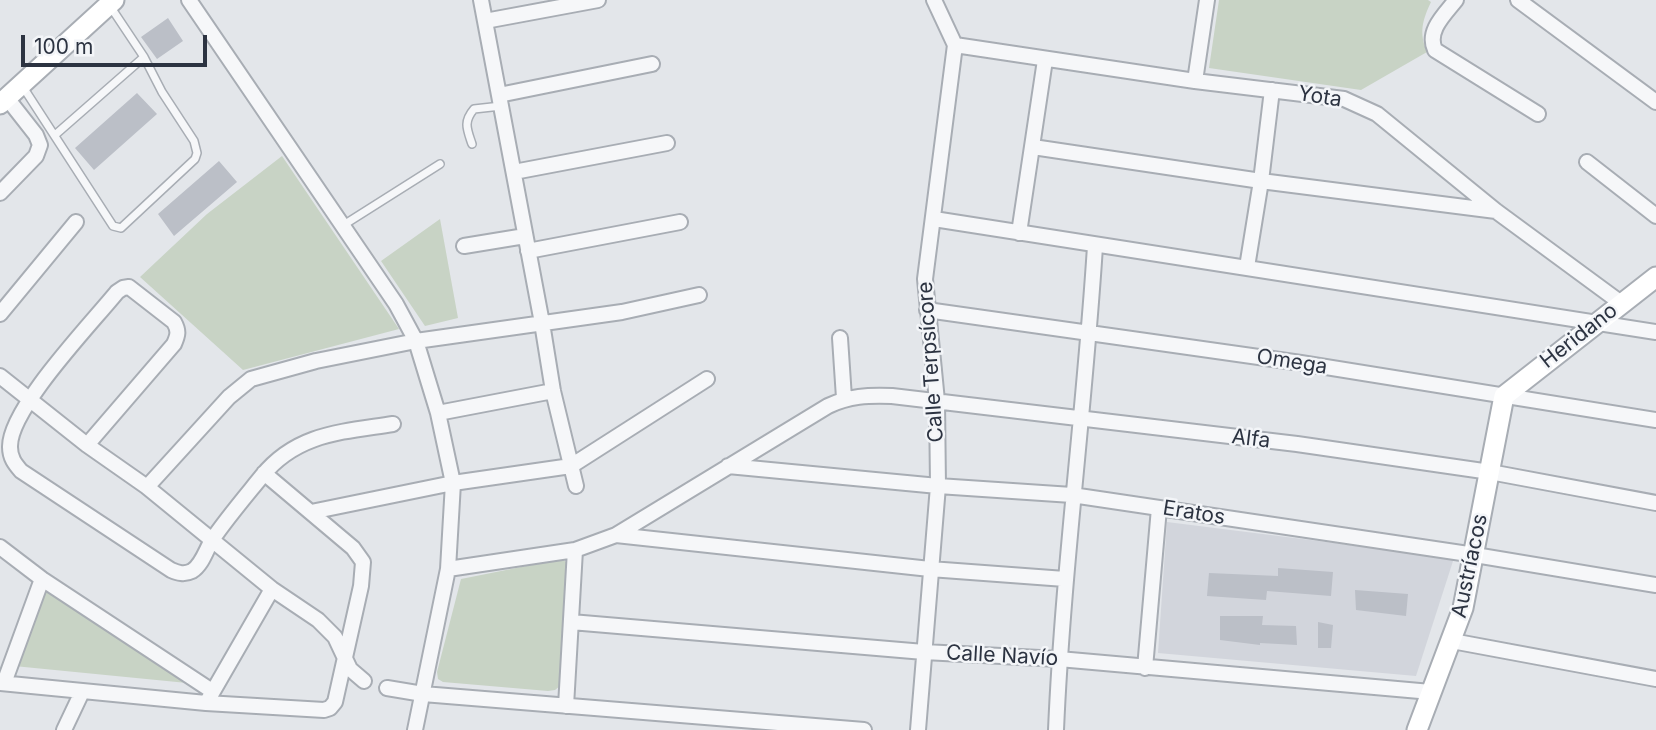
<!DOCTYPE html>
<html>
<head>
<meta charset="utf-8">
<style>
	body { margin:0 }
	#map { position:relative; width:1656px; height:730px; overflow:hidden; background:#e3e6ea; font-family:Inter,sans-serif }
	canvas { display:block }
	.scale { position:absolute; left:21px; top:35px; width:186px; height:32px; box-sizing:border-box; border:4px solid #2c3341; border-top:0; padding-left:9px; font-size:21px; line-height:24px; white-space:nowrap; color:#2c3341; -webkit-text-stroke:5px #f3f5f8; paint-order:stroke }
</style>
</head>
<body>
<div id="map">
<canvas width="1656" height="730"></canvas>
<div class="scale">100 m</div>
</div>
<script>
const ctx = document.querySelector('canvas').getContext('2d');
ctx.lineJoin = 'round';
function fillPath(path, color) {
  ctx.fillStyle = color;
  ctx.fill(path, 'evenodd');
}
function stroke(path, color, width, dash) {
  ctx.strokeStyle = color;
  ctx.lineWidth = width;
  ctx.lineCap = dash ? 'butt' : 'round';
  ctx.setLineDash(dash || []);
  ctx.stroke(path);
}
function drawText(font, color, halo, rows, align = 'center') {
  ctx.font = font + ' Inter,sans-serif';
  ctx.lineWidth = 5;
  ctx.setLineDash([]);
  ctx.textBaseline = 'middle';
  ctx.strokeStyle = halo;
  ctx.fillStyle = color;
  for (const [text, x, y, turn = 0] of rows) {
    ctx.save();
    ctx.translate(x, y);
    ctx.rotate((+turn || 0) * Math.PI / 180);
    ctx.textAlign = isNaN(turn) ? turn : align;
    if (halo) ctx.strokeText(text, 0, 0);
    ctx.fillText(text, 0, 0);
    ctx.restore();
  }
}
const built = new Path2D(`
	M1167,522l287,36 -38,118 -258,-23z`);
const green = new Path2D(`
	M1219,0h209l3,2c-9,19 -12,31 -4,50l-66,38 -152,-22z
	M282,156l117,173 -156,41 -103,-93 67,-63z
	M440,219l18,99 -33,8 -44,-65z
	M561,559l9,5 -10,122 -5,4 -7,1 -105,-9 -5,-3 -1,-7 24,-93z
	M44,588l143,95 -173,-17z`);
const building = new Path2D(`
	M168,18l15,23 -26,18 -16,-22z
	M137,93l20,21 -63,56 -19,-22z
	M219,161l18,21 -63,54 -16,-22z
	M1278,568l55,4 -2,24 -64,-5 -1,9 -59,-4 2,-23 69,3z
	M1355,590l53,4 -2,22 -50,-6z
	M1220,616h43l-1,9 34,1 1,19 -37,-2v2l-40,-5z
	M1318,622l15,3 -2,23h-13z`);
const lane = new Path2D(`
	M23,87l90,139 8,2 74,-69 2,-6 -3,-12 -32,-49 -18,-35 -34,-51
	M55,135l89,-78
	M472,144c-5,-15 -9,-22 2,-35l27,-3
	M342,226l98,-62`);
const street = new Path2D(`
	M189,0l207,304 20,37 22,72 15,70 -5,86 -33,161
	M481,0l61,323 11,68 23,95
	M1456,0c-11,14 -30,31 -21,50l103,64
	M1518,0l138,102
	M485,21l113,-21
	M955,45l240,36 149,18 33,15 119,97 125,92
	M1195,81l12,-81
	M499,95l153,-31
	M1033,147l228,34 235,30
	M1587,162l69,54
	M514,172l153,-29
	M0,193l36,-37 4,-11 -4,-10 -29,-37
	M934,219l722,113
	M1019,233l26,-173
	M464,246l61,-10
	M528,251l152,-29
	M1247,267l14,-86 11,-91
	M927,310l374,53 355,57
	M0,314l76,-92
	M840,338l4,60
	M0,376l87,69 60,42 125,102 46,31 17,17 15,32 14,12
	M438,413l115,-22
	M87,445l87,-101c4,-9 5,-13 0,-22l-45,-35 -6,1 -6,4c-25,31 -108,117 -107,155 0,11 5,17 11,24l150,99c7,3 13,5 21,1 10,-6 14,-21 20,-31 15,-22 33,-43 50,-64 35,-43 80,-44 131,-52
	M728,466l210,20 134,9 403,60 181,30
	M147,487l82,-90 22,-18 65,-18 100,-20 206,-29 77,-17
	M311,512l142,-29 118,-17 136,-87
	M616,535l212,-129c21,-10 40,-11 64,-10l405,48 193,28 166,31
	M0,547l42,32 170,112
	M448,569l127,-19 41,-15 314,34 135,10
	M571,622l353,30 135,7 372,33
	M1452,641l204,38
	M1145,668l14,-160
	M0,683l206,20 118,7 6,-2 5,-6 26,-116 2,-24 -10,-14 -89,-75
	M4,683l38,-104
	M387,688l36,6 441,36
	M208,700l64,-111
	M566,706l9,-156
	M64,730l18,-38
	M918,730l20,-244 -1,-85 -12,-122 30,-234 -21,-45
	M1056,730c7,-162 29,-323 39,-484`);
const secondary = new Path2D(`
	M0,104l114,-104
	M1417,730l46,-122 41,-212 152,-119`);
const streetNames = [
	["Yota",1320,97,9],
	["Heridano",1579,336,-38],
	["Calle Terpsícore",931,362,-94],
	["Omega",1292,362,9],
	["Alfa",1251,439,7],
	["Eratos",1194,513,9],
	["Austríacos",1470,566,-78],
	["Calle Navío",1002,656,3]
];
fillPath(built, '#d2d5dc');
fillPath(green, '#c8d3c5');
fillPath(building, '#bbbfc7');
stroke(lane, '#a8adb4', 10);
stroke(street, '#a8adb4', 18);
stroke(secondary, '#a8adb4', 23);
stroke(lane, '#f6f7f9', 7);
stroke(street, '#f6f7f9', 14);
stroke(secondary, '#fff', 19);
drawText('21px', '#2c3341', '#f3f5f8', streetNames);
</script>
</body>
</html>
